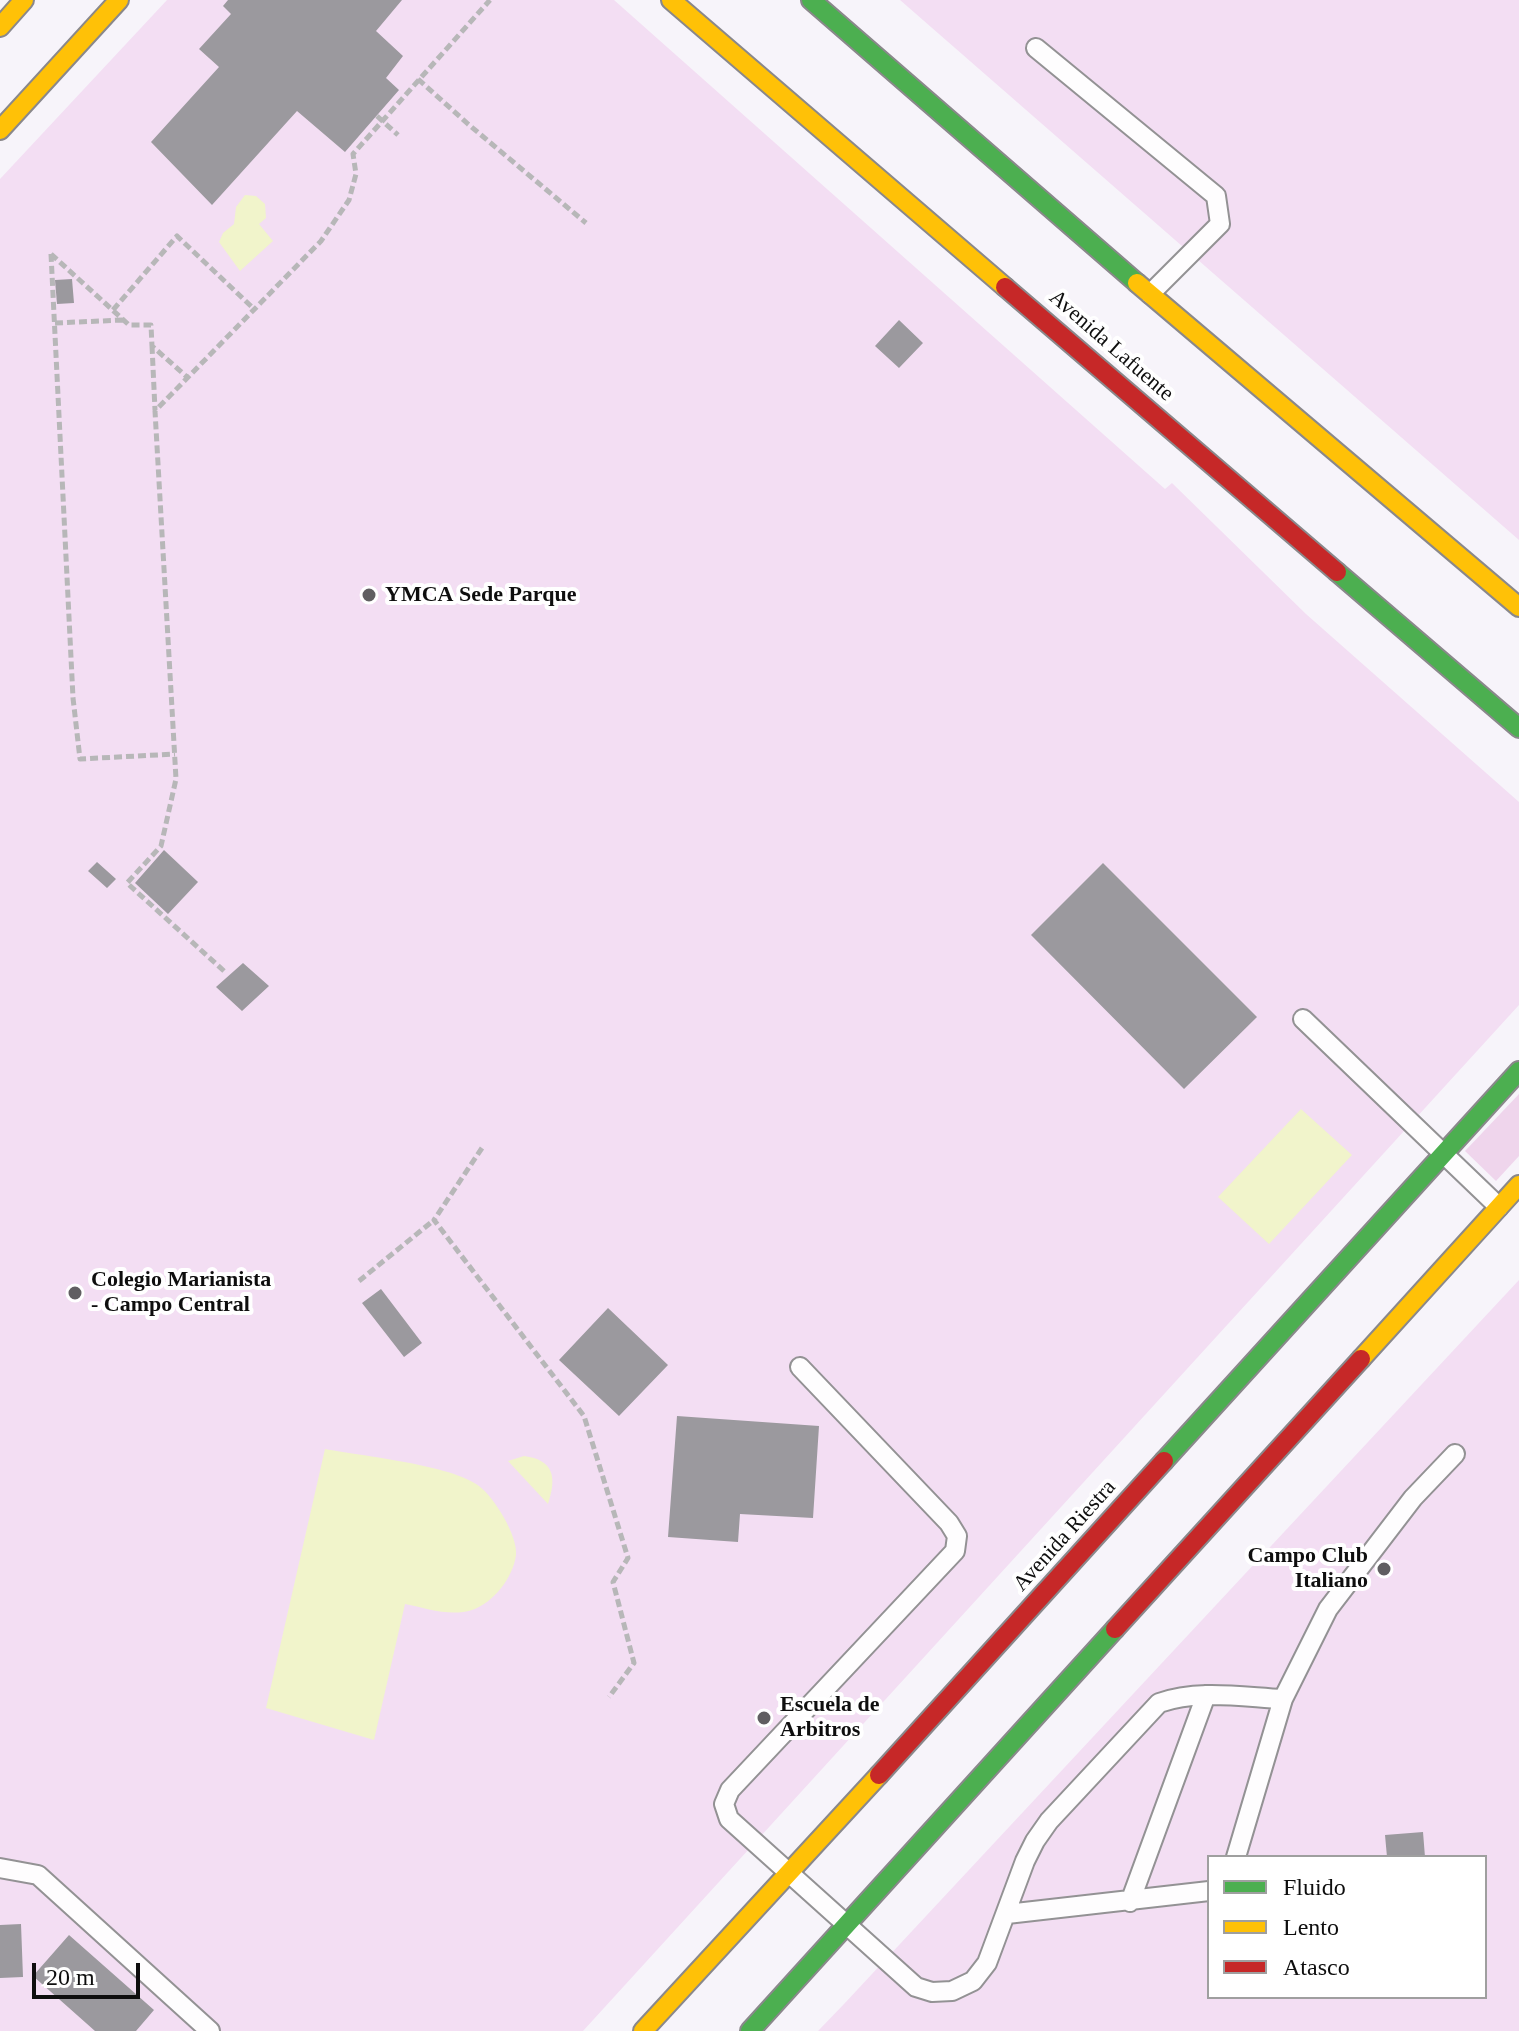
<!DOCTYPE html>
<html>
<head>
<meta charset="utf-8">
<style>
	body { margin:0 }
	#map { position:relative; width:1519px; height:2031px; overflow:hidden; background:#f7f4fa; font-family:Georgia,serif }
	canvas { display:block }
	.legend { position:absolute; left:1207px; top:1855px; width:280px; height:144px; box-sizing:border-box; background:#fff; border:2px solid #9f9f9f; margin:0; padding:10px 14px; list-style:none; font-size:24px; color:#0e0e0e }
	.legend li { display:flex; align-items:center; gap:16px; height:40px }
	.legend b { width:40px; border:2px solid #9f9f9f }
	.scale { position:absolute; left:32px; top:1963px; width:108px; height:36px; box-sizing:border-box; border:4px solid #0e0e0e; border-top:0; padding-left:10px; font-size:24px; line-height:28px; white-space:nowrap; color:#0e0e0e; -webkit-text-stroke:6px #fff; paint-order:stroke }
</style>
</head>
<body>
<div id="map">
<canvas width="1519" height="2031"></canvas>
<ul class="legend">
<li><b style="height:10px;background:#4caf50"></b>Fluido</li>
<li><b style="height:10px;background:#ffc107"></b>Lento</li>
<li><b style="height:10px;background:#c62828"></b>Atasco</li>
</ul>
<div class="scale">20 m</div>
</div>
<script>
const ctx = document.querySelector('canvas').getContext('2d');
ctx.lineJoin = 'round';
function fillPath(path, color) {
  ctx.fillStyle = color;
  ctx.fill(path, 'evenodd');
}
function stroke(path, color, width, dash) {
  ctx.strokeStyle = color;
  ctx.lineWidth = width;
  ctx.lineCap = dash ? 'butt' : 'round';
  ctx.setLineDash(dash || []);
  ctx.stroke(path);
}
function drawText(font, color, halo, rows, align = 'center') {
  ctx.font = font + ' Georgia,serif';
  ctx.lineWidth = 8;
  ctx.setLineDash([]);
  ctx.textBaseline = 'middle';
  ctx.strokeStyle = halo;
  ctx.fillStyle = color;
  for (const [text, x, y, turn = 0] of rows) {
    ctx.save();
    ctx.translate(x, y);
    ctx.rotate((+turn || 0) * Math.PI / 180);
    ctx.textAlign = isNaN(turn) ? turn : align;
    if (halo) ctx.strokeText(text, 0, 0);
    ctx.fillText(text, 0, 0);
    ctx.restore();
  }
}
const green = new Path2D(`
	M1519,1094v62l-23,25 -31,-30z`);
const pitch = new Path2D(`
	M167,0h447l551,489 7,-6 134,131 213,188v203l-936,1026h-583v-1852z
	M900,0h619v540z
	M1519,1280v751h-701l26,-27zM1209,1857h276v140h-276z`);
const water = new Path2D(`
	M245,195l11,1 9,8 1,14 -7,6 14,17 -33,30 -21,-29 4,-9 11,-9 2,-17z
	M1301,1109l51,46 -83,89 -51,-47z
	M325,1449c37,7 127,16 154,37 15,11 39,50 37,69 -3,23 -23,48 -44,55 -22,7 -46,-2 -67,-6l-31,136 -108,-32z
	M524,1456c30,4 33,21 24,48l-40,-43z`);
const building = new Path2D(`
	M228,0h174l-26,31 27,25 -17,22 13,12 -54,62 -48,-41 -85,94 -61,-63 68,-75 -20,-18 32,-35 -8,-8z
	M72,279l2,24 -17,1 -2,-24z
	M899,320l24,23 -24,25 -24,-22z
	M164,850l34,32 -30,32 -33,-31z
	M97,862l19,17 -9,9 -19,-17z
	M1103,863l154,154 -73,72 -153,-154z
	M243,963l26,23 -27,25 -26,-24z
	M381,1289l41,54 -18,14 -42,-54z
	M608,1308l60,57 -49,51 -60,-56z
	M677,1416l142,10 -6,92 -73,-4 -2,28 -70,-5z
	M1423,1832l2,25h-38l-2,-22z
	M21,1924l2,53 -23,1v-53z
	M69,1935l85,75 -18,21h-41l-62,-55z`);
const path = new Path2D(`
	M418,79l50,45 118,99
	M51,254l22,444 7,61 95,-5
	M51,254l78,71h22l1,21 35,31
	M113,310l64,-74 77,73
	M55,323l68,-3
	M152,346l3,64
	M224,971l-97,-88 34,-37 15,-67 -21,-368 166,-170 28,-41 7,-26 -3,-20 137,-154
	M482,1148l-48,72 150,196 44,142 -15,24 21,81 -25,34
	M359,1281l75,-61`);
const lane = new Path2D(`
	M1036,48l180,148 4,28 -70,70
	M1303,1019l196,188
	M800,1367l149,156 8,13 -2,15 -225,239 -6,14 5,15 187,168 16,5 20,-1 21,-10 14,-18 38,-102 10,-20 14,-20 110,-118c39,-14 83,-6 124,-4l-47,158
	M1283,1699l45,-90 85,-111 42,-44
	M0,1868l38,7 172,156
	M1130,1902l76,-207
	M1007,1914l202,-23`);
const fast = new Path2D(`
	M811,0l326,283
	M1337,572l182,156
	M1164,1461l355,-390
	M750,2031l365,-402`);
const slow = new Path2D(`
	M671,0l334,287
	M0,27l24,-27
	M0,130l119,-130
	M1137,283l382,324
	M1361,1359l158,-174
	M643,2031l236,-256`);
const jam = new Path2D(`
	M1005,287l332,285
	M1115,1629l246,-270
	M879,1775l285,-314`);
const pathBridge = new Path2D(`
	M377,116l21,19`);
const markers = [
	[369,595,8,"#605e61"],
	[75,1293,8,"#605e61"],
	[1384,1569,8,"#605e61"],
	[764,1718,8,"#605e61"]
];
const streetNames = [
	["Avenida Lafuente",1111,346,41],
	["Avenida Riestra",1065,1536,-48]
];
const poiNames = [
	["YMCA Sede Parque",385,595],
	["Colegio Marianista",91,1280],
	["- Campo Central",91,1305],
	["Campo Club",1368,1556,"right"],
	["Italiano",1368,1581,"right"],
	["Escuela de",780,1705],
	["Arbitros",780,1730]
];
fillPath(green, '#efd5ec');
fillPath(pitch, '#f3def3');
fillPath(water, '#f1f4cb');
fillPath(building, '#9b999e');
stroke(lane, '#939294', 22);
stroke(fast, '#8a888b', 22);
stroke(slow, '#8a888b', 22);
stroke(jam, '#8a888b', 22);
stroke(path, '#b7b7b8', 5, [8, 4]);
stroke(lane, '#fefdfe', 18);
stroke(fast, '#4caf50', 18);
stroke(slow, '#ffc107', 18);
stroke(jam, '#c62828', 18);
stroke(pathBridge, '#b7b7b8', 5, [8, 4]);
for (const [x, y, r, color] of markers) {
  const dot = new Path2D();
  dot.arc(x, y, r, 0, 2 * Math.PI);
  ctx.fillStyle = color;
  ctx.fill(dot);
  stroke(dot, '#fff', 3);
}
drawText('22px', '#0e0e0e', '#fff', streetNames);
drawText('bold 22px', '#0e0e0e', '#fff', poiNames, 'left');
</script>
</body>
</html>
